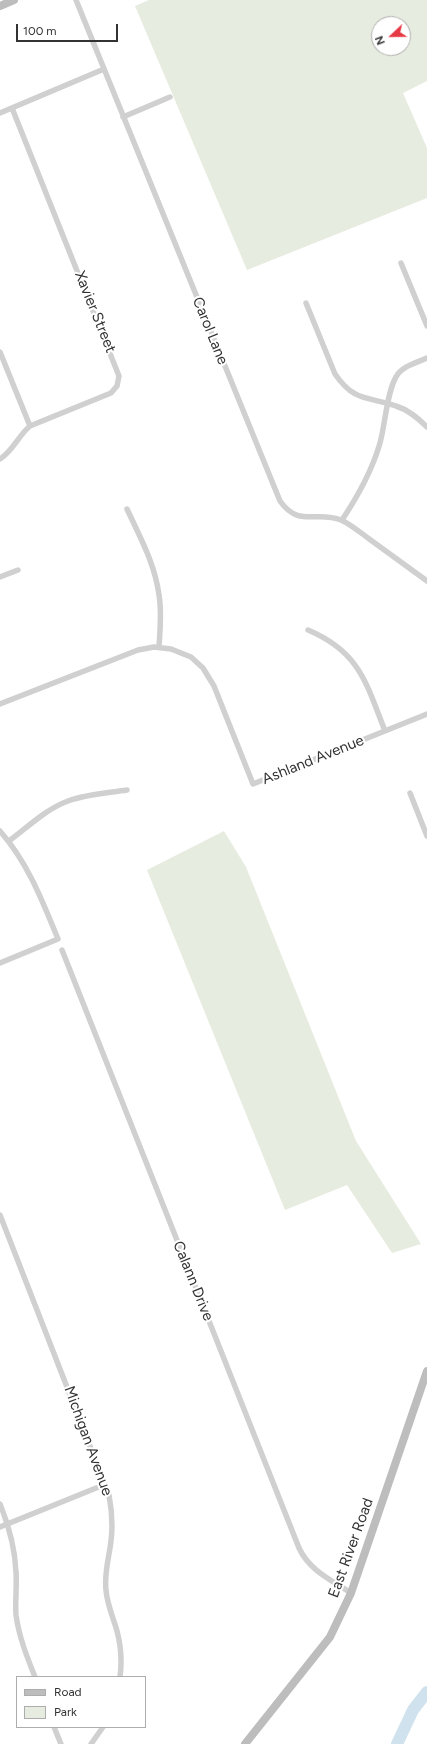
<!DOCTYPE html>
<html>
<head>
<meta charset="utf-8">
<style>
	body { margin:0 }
	#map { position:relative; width:427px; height:1744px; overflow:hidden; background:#fff; font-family:Figtree,sans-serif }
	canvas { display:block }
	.legend { position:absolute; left:16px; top:1676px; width:130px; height:52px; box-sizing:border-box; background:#fff; border:1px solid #adadad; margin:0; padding:5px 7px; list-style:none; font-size:12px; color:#333 }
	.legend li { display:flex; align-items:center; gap:8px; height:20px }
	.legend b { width:20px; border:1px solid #adadad }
	.north { position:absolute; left:371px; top:16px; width:40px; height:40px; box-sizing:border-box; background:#fff; border:1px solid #adadad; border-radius:50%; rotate:248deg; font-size:11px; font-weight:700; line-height:16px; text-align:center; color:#333 }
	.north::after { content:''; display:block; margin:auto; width:14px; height:18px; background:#e63946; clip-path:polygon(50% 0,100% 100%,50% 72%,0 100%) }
	.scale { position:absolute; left:16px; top:24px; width:102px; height:18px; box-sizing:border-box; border:2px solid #333; border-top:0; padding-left:5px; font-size:12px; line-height:14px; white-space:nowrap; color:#333; -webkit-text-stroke:3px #fff; paint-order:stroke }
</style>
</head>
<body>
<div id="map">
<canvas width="427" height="1744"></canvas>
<ul class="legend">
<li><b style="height:5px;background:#bdbdbd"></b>Road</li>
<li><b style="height:11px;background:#e6ecdf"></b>Park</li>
</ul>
<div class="north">N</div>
<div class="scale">100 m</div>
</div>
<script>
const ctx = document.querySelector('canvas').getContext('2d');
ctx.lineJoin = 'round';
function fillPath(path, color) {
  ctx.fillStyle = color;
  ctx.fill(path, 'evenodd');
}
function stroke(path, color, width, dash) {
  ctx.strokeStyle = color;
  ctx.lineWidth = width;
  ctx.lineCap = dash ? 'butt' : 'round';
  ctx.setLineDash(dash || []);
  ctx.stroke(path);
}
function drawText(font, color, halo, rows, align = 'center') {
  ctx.font = font + ' Figtree,sans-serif';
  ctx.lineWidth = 4;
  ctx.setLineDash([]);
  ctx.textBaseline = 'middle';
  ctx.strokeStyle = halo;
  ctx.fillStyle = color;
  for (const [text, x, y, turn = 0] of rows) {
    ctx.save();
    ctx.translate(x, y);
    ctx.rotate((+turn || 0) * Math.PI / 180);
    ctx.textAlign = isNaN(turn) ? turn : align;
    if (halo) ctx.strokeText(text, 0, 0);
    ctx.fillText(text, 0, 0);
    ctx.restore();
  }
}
const green = new Path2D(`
	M149,0h278v81l-24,12 24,55v50l-180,72 -112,-264zM379,24h24v24h-24z
	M224,831l22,36 110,274 65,103 -29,9 -45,-68 -62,25 -138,-340z`);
const river = new Path2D(`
	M397,1744l16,-34 14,-18`);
const street = new Path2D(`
	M76,0l204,501c19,27 37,9 61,19 11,5 21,14 31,21 18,13 37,27 55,40
	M0,113l104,-44
	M123,117l47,-20
	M401,263l26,63
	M306,303l29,71c20,29 33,22 61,32 13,4 22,12 31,21
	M0,352l30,74
	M0,459c13,-8 18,-23 30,-33l81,-33 6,-7 2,-10 -107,-268
	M127,509c13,28 28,55 32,86 3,17 1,35 0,52
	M342,520c16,-24 30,-49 38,-77 5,-18 7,-51 16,-66 6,-11 20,-14 31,-19
	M0,577l18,-7
	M308,630c52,22 58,53 77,101
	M0,704l138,-54 16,-3 17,2 20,8 12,11 11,18 39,98 174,-70
	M410,793l17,43
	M0,831c28,32 42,69 58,108l-58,24
	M9,841c19,-14 37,-32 59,-40 19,-7 39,-8 59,-11
	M62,950l237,598c10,22 32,32 52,45
	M0,1215l109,280c3,16 4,30 2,46 -2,17 -7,32 -5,49 1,14 7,27 11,41 4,15 5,31 3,46
	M0,1504c9,22 15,44 16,68 1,15 -1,29 0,43 3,22 11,42 19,62
	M0,1527l106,-43
	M54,1727l7,17
	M91,1744l12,-17`);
const secondary = new Path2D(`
	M0,6l14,-6
	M245,1744l85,-107 21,-44 76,-222`);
const streetNames = [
	["Xavier Street",95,312,68],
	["Carol Lane",210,331,68],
	["Ashland Avenue",313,760,-22],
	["Calann Drive",193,1281,68],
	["Michigan Avenue",88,1441,70],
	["East River Road",351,1548,-70]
];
fillPath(green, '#e6ecdf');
stroke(river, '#cfe2ee', 12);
stroke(street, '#d0d0d0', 5.5);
stroke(secondary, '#bdbdbd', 8);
drawText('15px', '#333', '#fff', streetNames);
</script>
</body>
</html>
